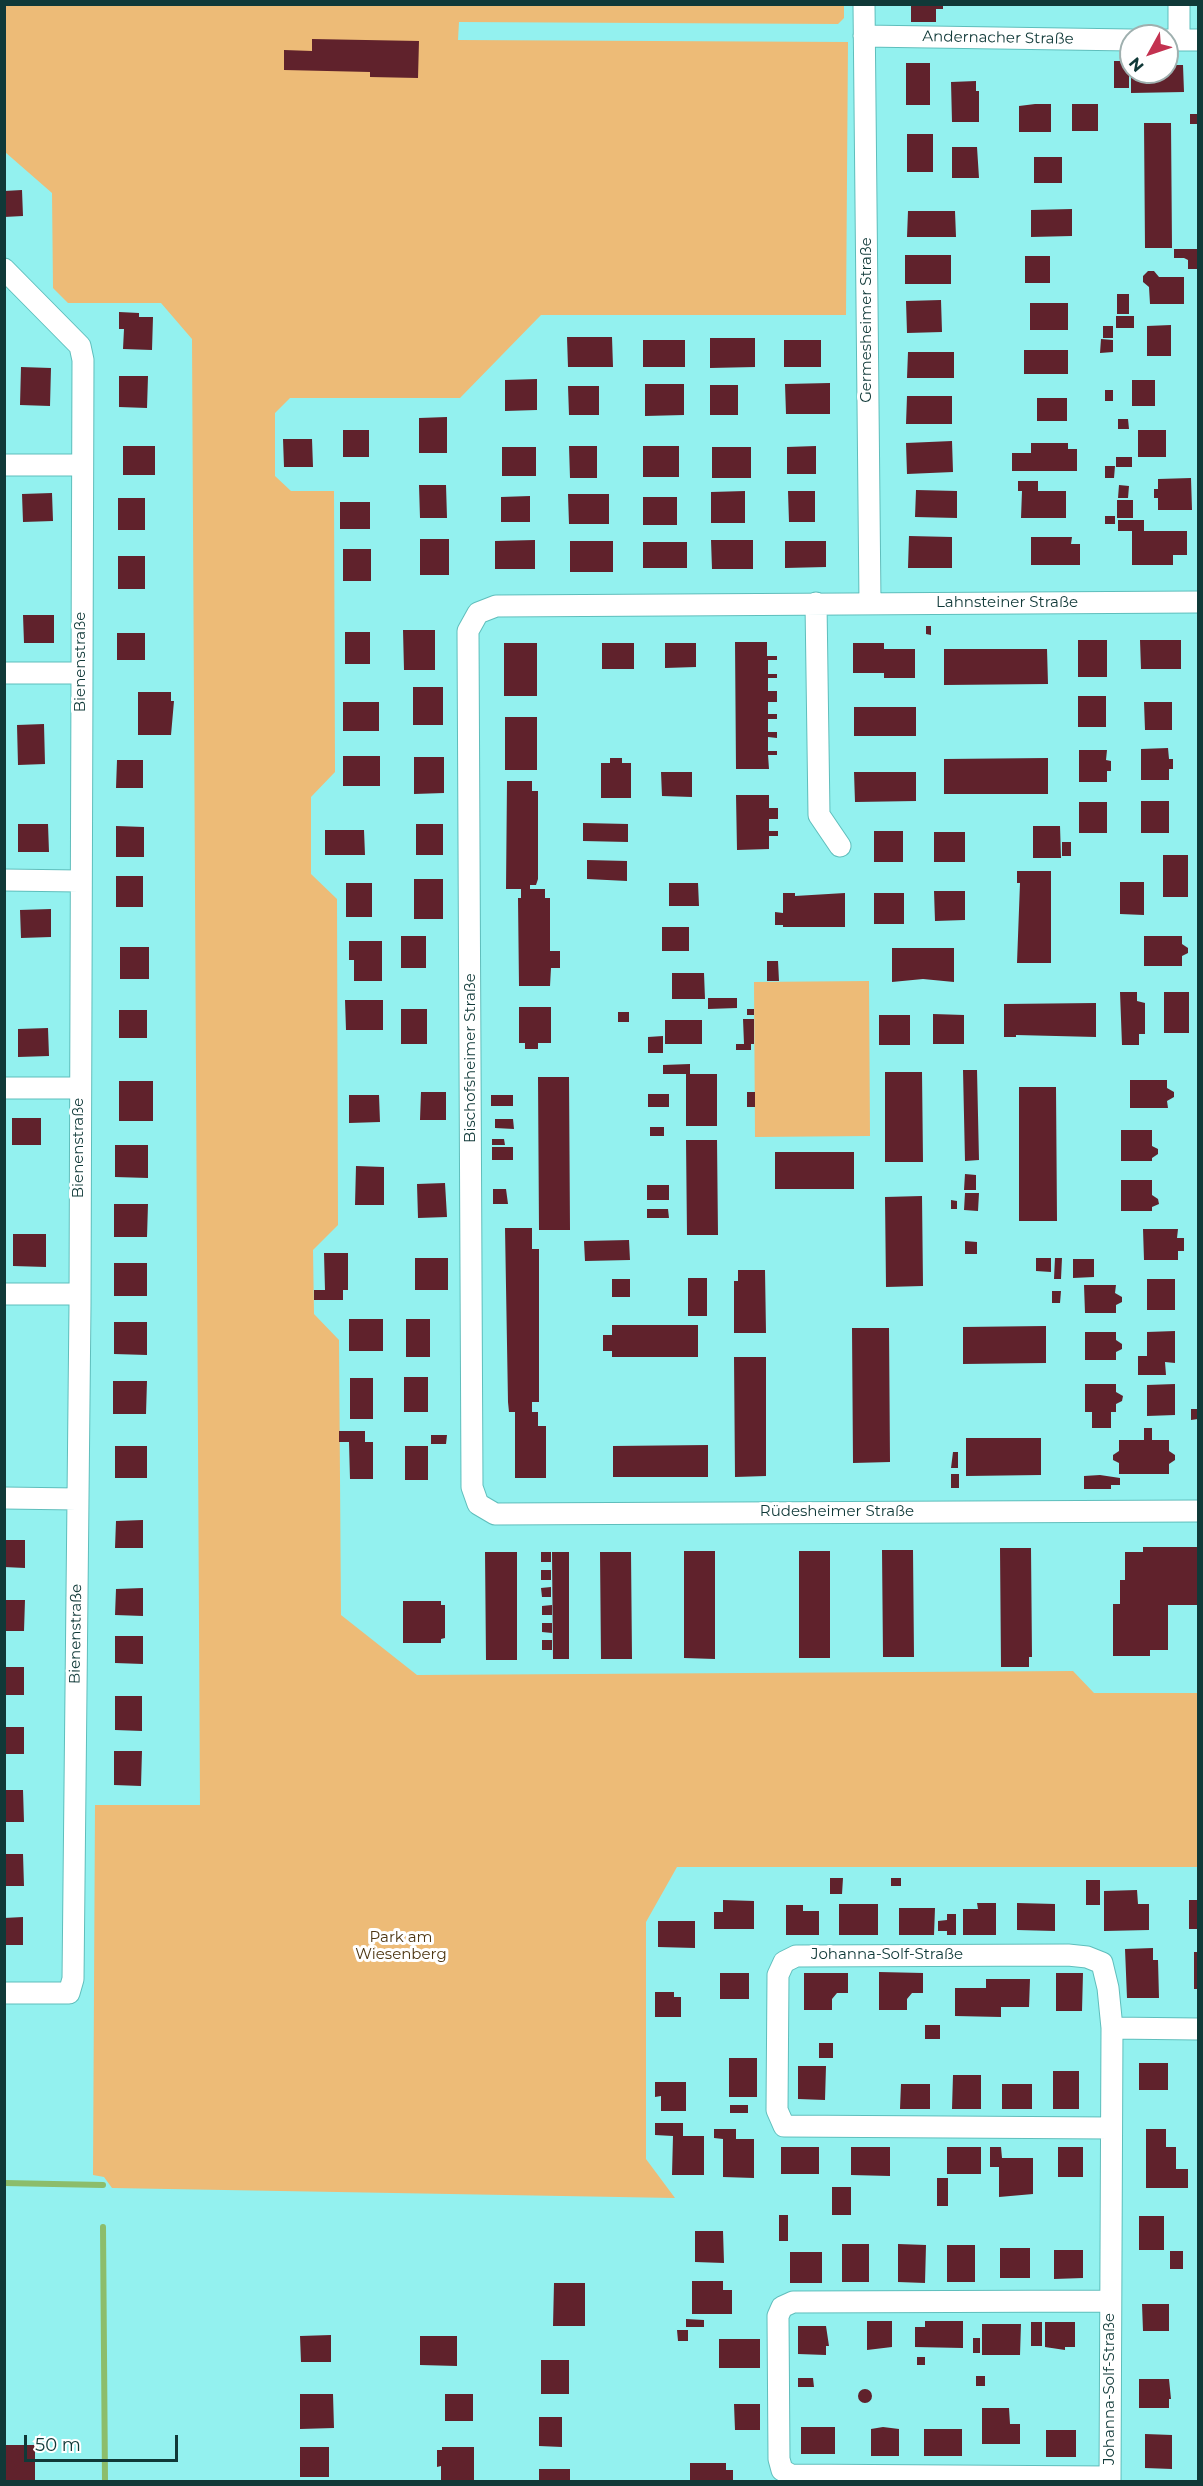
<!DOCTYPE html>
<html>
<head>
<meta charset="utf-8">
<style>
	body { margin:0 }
	#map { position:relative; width:1203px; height:2486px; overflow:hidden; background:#93f1ef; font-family:Montserrat,sans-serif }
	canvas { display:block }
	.frame { position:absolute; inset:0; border:6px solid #103938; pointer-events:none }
	.north { position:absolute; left:1119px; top:24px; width:60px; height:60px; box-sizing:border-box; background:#fff; border:2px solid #9fb0af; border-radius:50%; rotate:230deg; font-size:16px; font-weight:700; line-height:24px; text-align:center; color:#103938 }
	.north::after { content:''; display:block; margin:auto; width:21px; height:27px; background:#c33250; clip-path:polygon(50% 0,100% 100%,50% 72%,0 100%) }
	.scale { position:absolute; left:24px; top:2435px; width:154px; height:27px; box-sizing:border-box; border:3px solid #103938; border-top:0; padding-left:8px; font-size:18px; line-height:21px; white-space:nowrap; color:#103938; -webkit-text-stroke:4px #fff; paint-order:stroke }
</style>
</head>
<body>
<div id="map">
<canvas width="1203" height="2486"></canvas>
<div class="frame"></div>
<div class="north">N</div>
<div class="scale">50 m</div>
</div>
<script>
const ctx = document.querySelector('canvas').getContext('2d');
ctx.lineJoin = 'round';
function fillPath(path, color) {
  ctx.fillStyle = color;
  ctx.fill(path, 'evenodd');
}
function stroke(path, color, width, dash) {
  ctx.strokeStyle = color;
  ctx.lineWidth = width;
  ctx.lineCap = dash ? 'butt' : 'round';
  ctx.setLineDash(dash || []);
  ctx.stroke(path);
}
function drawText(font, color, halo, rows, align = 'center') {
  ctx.font = font + ' Montserrat,sans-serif';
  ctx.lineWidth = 6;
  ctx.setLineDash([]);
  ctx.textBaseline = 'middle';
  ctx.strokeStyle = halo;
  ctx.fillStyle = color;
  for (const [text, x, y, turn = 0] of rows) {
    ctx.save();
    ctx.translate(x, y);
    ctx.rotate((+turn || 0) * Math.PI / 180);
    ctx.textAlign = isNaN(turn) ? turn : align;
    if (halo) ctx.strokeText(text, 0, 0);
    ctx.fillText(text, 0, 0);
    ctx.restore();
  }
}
const green = new Path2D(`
	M5,5h839v13l-6,6 -379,-2 -1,18 390,2 -2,273h-305l-81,83h-170l-15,15v63l16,15h43l1,281 -24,25v77l26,25 1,326 -25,25 1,64 25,26 2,275 76,60 656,-4 21,22h104v174h-521l-31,55v237l29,39 -563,-10 -8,-11 -11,-2 2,-370h105l-8,-1466 -31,-36h-93l-15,-15 -1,-95 -47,-41z
	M869,981l1,155 -115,1 -1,-155z`);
const stream = new Path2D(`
	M4,2183l99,2
	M103,2227l2,255`);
const building = new Path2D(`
	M911,4h32v5h-7v13h-25z
	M312,39l107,2 -1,37 -48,-1v-5l-86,-2v-20l28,1z
	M1114,61h15v27h-15z
	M906,63h24v42h-24z
	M1167,65h16l1,27 -53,1v-21h36z
	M976,81v10h3v31h-27l-1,-40z
	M1035,104h16v28h-32v-26z
	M1072,104h26v27h-26z
	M1190,114h8v10h-8z
	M1144,123h27l1,125h-27z
	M907,134h26v38h-26z
	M952,147h25l2,31h-27z
	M1034,157h28v26h-28z
	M22,190l1,26 -19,1v-26z
	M1072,209v27l-41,1v-27z
	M908,211h47l1,26h-49z
	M1174,249h24v20h-10v-9l-4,-2h-10z
	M905,255h46v29h-46z
	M1025,256h25v27h-25z
	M1148,271h6l5,6h25v27h-34l-1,-17 -6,-5v-6z
	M1117,294h12v20h-12z
	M941,300l1,32 -35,1 -1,-32z
	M1030,303h38v27h-38z
	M119,312l20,1v4h14l-1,33 -29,-1 1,-20h-5z
	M1116,316h18v12h-18z
	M1171,325v31h-24v-30z
	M1103,326h10v12h-10z
	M567,337h45l1,30h-45z
	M710,338h45v29l-45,1z
	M1101,339l12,1v12l-13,1z
	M643,340h42v27h-42z
	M784,340h37v27h-37z
	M1024,350h44v24h-44z
	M908,352h46v26h-47z
	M21,367l30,1 -1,38 -30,-1z
	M119,376h29l-1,32 -28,-1z
	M537,379v31l-32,1v-31z
	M1132,380h23v26h-23z
	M830,383v31h-44l-1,-30z
	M645,384h39v31l-39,1z
	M710,385h28v30h-28z
	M568,386h31v29h-30z
	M1105,390h8v11h-8z
	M907,396h45v28h-46z
	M1037,398h30v23h-30z
	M447,417v36h-28v-35z
	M1118,419h10l1,10h-11z
	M343,430h26v27h-26z
	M1138,430h28v27h-28z
	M283,439h29l1,28h-29z
	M952,441l1,31 -46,2 -1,-31z
	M1031,443h37v6h9v22h-65v-18h19z
	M123,446h32v29h-32z
	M569,446h28v32h-27z
	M643,446h36v31h-36z
	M816,446v28h-29v-27z
	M502,447h34v29h-34z
	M712,447h39v31h-39z
	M1116,457h16v10h-16z
	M1105,466h10l-1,12h-9z
	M1191,478l1,32h-34v-12h-4v-9h4v-10z
	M1018,481h20v10h28v27h-45l1,-27h-4z
	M419,485h27l1,33h-27z
	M1119,485l10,1 -1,12h-10z
	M916,490l41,1v27l-42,-1z
	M745,491v32h-34v-31z
	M788,491h27v31h-26z
	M52,493l1,28 -30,1 -1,-28z
	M568,494h41v30h-40z
	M530,496v26h-29v-25z
	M643,497h34v28h-34z
	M118,498h27v32h-27z
	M1117,500h16v18h-16z
	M340,502h30v27h-30z
	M1105,516h10v8h-10z
	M1118,520h26v11h43v24h-14v10h-41v-34h-14z
	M909,536l43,1v31h-44z
	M1031,537h41l-1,7h9v21h-49z
	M420,539h29v36h-29z
	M535,540v29h-40v-28z
	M711,540h42v29h-41z
	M570,541h43v31h-43z
	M785,541h41v26l-41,1z
	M643,542h44v26h-44z
	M343,549h28v32h-28z
	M118,556h27v33h-27z
	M23,615h31v28h-30z
	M926,626h5v9l-5,-1z
	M403,630h32v40h-31z
	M345,632h25v32h-25z
	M117,633h28v27h-28z
	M1078,640h29v37h-29z
	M1140,640h41v29h-40z
	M735,642h32v14h10v4h-9v14h9v4h-9v13h9v11h-9v12h9v5h-9v13h9v6l-9,-1v14h9v4h-9l1,14h-33z
	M504,643h33v53h-33z
	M602,643h32v26h-32z
	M665,643h31v24l-31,1z
	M853,643h31v6h31v29h-31v-5h-31z
	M944,649h103l1,35 -104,1z
	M413,687h30v38h-30z
	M138,692h33v9h3l-3,34h-33z
	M1078,696h28v31h-28z
	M343,702h36v29h-36z
	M1144,702h28v28h-27z
	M854,707h62v29h-62z
	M505,717h32v53h-32z
	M44,724l1,40 -27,1 -1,-40z
	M1168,748l1,11h4v10h-4v11h-28v-31z
	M1079,750h28l-1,10 5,1v10h-4v11h-28z
	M343,756h37v30h-37z
	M414,757h30v36l-30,1z
	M610,758h12v5h9v35h-30v-35h9z
	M1048,758v36h-104v-35z
	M117,760h26v28h-27z
	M661,772h31v25l-30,-1z
	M854,772h62v29l-61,1z
	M507,781h25v10h6v88l-2,6h-6v4h15v9h5v53h10v17h-9l-1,18h-31l-1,-88h3v-9h-15z
	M736,795h33v13h9v11h-9v12h9v5h-9v13l-32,1z
	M1141,801h28v32h-28z
	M1079,802h28v31h-28z
	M583,823l45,1v18l-45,-1z
	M18,824h30l1,28h-31z
	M416,824h27v31h-27z
	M116,826l28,1v30h-28z
	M1033,826h27l1,32h-28z
	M325,830h39l1,25h-40z
	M874,831h29v31h-29z
	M934,832h31v30h-31z
	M1062,842h9v14h-9z
	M1163,855h25v42h-25z
	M587,860l40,1v20l-40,-2z
	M1017,871h34v92h-34l3,-80h-3z
	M116,876h27v31h-27z
	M414,879h29v40h-29z
	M1120,882h24v33l-24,-1z
	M346,883h26v34h-26z
	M669,883h29l1,23h-30z
	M934,891h31v29l-30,1z
	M783,893h12v3l50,-3v34h-62v-2h-8v-13l8,1z
	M874,893h30v31h-30z
	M51,909v28l-30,1 -1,-28z
	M662,927h27v24h-27z
	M401,936h25v32h-25z
	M1144,936h38v8l6,4v5l-6,3v10h-38z
	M349,941h33v40h-28v-21h-5z
	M120,947h29v32h-29z
	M892,948h62v34l-31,-3 -31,3z
	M767,961h11l1,20h-12z
	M672,973h32l1,26h-33z
	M1120,992h17v9l8,2v31h-6v11h-17z
	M1164,992h25v41h-25z
	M708,998h29v10l-29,1z
	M345,1000h38v30h-37z
	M1096,1003v34l-80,-2v2h-12v-33z
	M519,1007h32v36h-13v6h-13v-6h-6z
	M401,1009h26v35h-26z
	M747,1009h7v6h-7z
	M119,1010h28v28h-28z
	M618,1012h11v10h-11z
	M933,1014l31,1v29h-31z
	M879,1015h31v30h-31z
	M743,1019h11v25h-3v6h-15v-6h8z
	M665,1020h37v24h-37z
	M48,1028l1,28 -31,1v-28z
	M663,1036v17h-15v-16z
	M690,1064v10h27v52h-31v-52h-23v-9z
	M963,1070h14l2,90 -14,1z
	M885,1072h37l1,90h-38z
	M538,1077h31l1,153h-31z
	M1130,1080h37v8l7,4v5l-7,4 1,7h-38z
	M119,1081h34v40h-34z
	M1019,1087h37l1,134h-38z
	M421,1092h25v28h-26z
	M747,1092h8v15h-8z
	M648,1094h21v13h-21z
	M349,1095h30l1,27 -31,1z
	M491,1095h22v11h-22z
	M12,1118h29v27h-29z
	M495,1119h18l1,10 -19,-1z
	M650,1127h14v9h-14z
	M1121,1130h31v16l6,3v5l-6,4v3h-31z
	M492,1139h12l1,6h-13z
	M686,1140h31l1,95h-31z
	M115,1145h33v33l-33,-1z
	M492,1147h21v13h-21z
	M775,1152h79v37h-79z
	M356,1166l28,1v38h-29z
	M965,1174l11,1v15h-12z
	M1121,1180h31v15l6,4 1,5 -7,3v4h-31z
	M445,1183l2,34 -29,1 -1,-34z
	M647,1185h22v15h-22z
	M493,1189h13l2,15h-15z
	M965,1193h14l-1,18 -14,-1z
	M922,1196l1,90 -37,1 -1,-90z
	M951,1200l6,1v8h-6z
	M114,1204h34l-1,33h-33z
	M647,1209h21l1,9h-22z
	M505,1228h27v21h7v153h-7v10h6v14h8v52h-31v-66h-6l-1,-10z
	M1143,1229h35l-1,9h7v13h-6v9h-34z
	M13,1234h33v33l-33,-1z
	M629,1240l1,20 -45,1 -1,-20z
	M965,1241l12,1v12h-12z
	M324,1253h24v37h-5v10h-29v-10h11z
	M415,1258h33v32h-33z
	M1036,1258h15v14l-15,-1z
	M1055,1258h7l-1,21h-7z
	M1073,1259h21v18l-21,1z
	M114,1263h33v33h-33z
	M738,1270h27l1,63h-32v-52h4z
	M688,1278h19v38h-19z
	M612,1279h18v18h-18z
	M1147,1279h28v31h-28z
	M1084,1285h32l-1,8 7,4v5l-6,3v8h-31z
	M1052,1291h9l-1,12h-8z
	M349,1319h34v32h-34z
	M406,1319h24v38h-24z
	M114,1322h33v33l-33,-1z
	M612,1325h86v32h-86v-6h-9v-16h9z
	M1046,1326v37l-83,1v-37z
	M852,1328h37l1,134 -37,1z
	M1175,1331v32l-10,-1 1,13h-28v-19h9v-24z
	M1085,1332h31v8l6,4v5l-6,3v8h-31z
	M734,1357h32v119l-31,1z
	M404,1377h24v35h-24z
	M350,1378h23v41h-23z
	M113,1381h34l-1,33h-33z
	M1085,1384h31v8l7,4 -1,5 -6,3v8h-5v16h-19v-16h-7z
	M1175,1384v31l-28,1v-31z
	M1191,1409h7v10l-7,1z
	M1144,1428h8v12h17v11l6,4v5l-6,4v10h-50v-11l-6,-3v-5l6,-4v-11h25z
	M339,1431h26v11h8v37h-23l-1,-37h-10z
	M431,1435h16l-1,9h-15z
	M966,1438h75v37l-75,1z
	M708,1445v32h-95v-31z
	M115,1446h32v32h-32z
	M405,1446h23v34h-23z
	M953,1452h5v16h-7z
	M951,1474h8v14h-8z
	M1100,1475l20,3v7h-9v4h-27v-13z
	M143,1520v28h-28l1,-27z
	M4,1540h21v28l-21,-1z
	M1143,1547h55v58h-30v45h-18v6h-37v-52h7v-24h5v-28h18z
	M1000,1548h31l1,109h-3v10h-28z
	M882,1550h31l1,107h-31z
	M684,1551h31v108l-31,-1z
	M799,1551h31v107h-31z
	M485,1552h32v108h-31z
	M541,1552h10v10h-10z
	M552,1552h17v107h-16z
	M600,1552h31l1,107h-31z
	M541,1570h10v10h-10z
	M551,1587v10h-9l-1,-9z
	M143,1588v28l-28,-1 1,-26z
	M4,1600h21l-1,31h-20z
	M403,1601h38v4h4v33l-4,1v4h-38z
	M552,1605v10h-10v-9z
	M542,1623h10v10l-10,-1z
	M115,1636h28v28l-28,-1z
	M542,1640h10v10h-10z
	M4,1667h20v28h-20z
	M115,1696h27v35l-27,-1z
	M4,1727h20v27h-20z
	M114,1751h28l-1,35 -27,-1z
	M4,1790h19l1,32h-20z
	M4,1854h19l1,32h-20z
	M830,1878h13l-1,16h-12z
	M891,1878h10v8h-10z
	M1086,1880h14v25h-14z
	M1137,1890l1,14h11v26l-45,1v-40z
	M723,1900l31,1v28h-40v-17h9z
	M1189,1900h9v29h-9z
	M977,1903h19v32h-33v-26h15z
	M1017,1903l38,1v27l-38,-1z
	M839,1904h39v31h-39z
	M786,1905h17v6h16v24h-33z
	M899,1908h36l-1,27h-35z
	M947,1914h9v21h-9v-4h-9v-10l9,-1z
	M23,1917v28h-19v-27z
	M658,1921h37v27l-37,-1z
	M1153,1948v12h5l1,38h-32l-2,-49z
	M1194,1952h4v37h-4z
	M879,1972l44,1v20h-11l-5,6v11h-28z
	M720,1973h29v26h-29z
	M804,1973h44v20h-11l-5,6v11h-28z
	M1056,1973h27l-1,38h-26z
	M986,1979h44l-1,28h-28v10l-46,-1v-28h31z
	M655,1992h19v5h7v20h-26z
	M925,2025h15v14h-15z
	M819,2043h14v15h-14z
	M729,2058h28v39h-28z
	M1139,2063h29v27h-29z
	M798,2066h28l-1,34 -27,-1z
	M1053,2071h26v38h-26z
	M953,2075h28v34h-29z
	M655,2082h31v29h-25v-15l-6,1z
	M901,2084h29v25h-30z
	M1002,2084h30v25h-30z
	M730,2105h18v8h-18z
	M655,2123h28v13h21v39h-32l1,-39 -18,-1z
	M714,2129h22v10h18v39l-31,-1v-38l-9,-1z
	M1146,2129h20v18h10v22h12v19h-42z
	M781,2147h38v27h-38z
	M851,2147h39v29l-39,-1z
	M947,2147h34v27h-34z
	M990,2147h11l1,11h31v36l-34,3v-30h-9z
	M1058,2147h25v30h-25z
	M937,2178h11v28h-11z
	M832,2187h19v28h-19z
	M779,2215h9v26h-9z
	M1139,2216h25v34h-25z
	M695,2231h28l1,32 -29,-1z
	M842,2244h27v38h-27z
	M898,2244l28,1 -1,38 -27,-1z
	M947,2245h28v37h-28z
	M1000,2248h30v30h-30z
	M1054,2250h29v28l-29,1z
	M1170,2251h13v18h-13z
	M790,2252h32v31h-32z
	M692,2281h31v9h9v24h-40z
	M554,2283h31v43h-32z
	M1142,2304h27v27h-26z
	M686,2319l18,1v7h-18z
	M867,2321h25v26l-25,3z
	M925,2321h38v27l-48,-1v-20h10z
	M1031,2322h11v24h-11z
	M1045,2322h30v25h-10v3l-20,-3z
	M982,2324h39l-1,31h-38z
	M798,2326h28l3,20h-3v9l-28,-1z
	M677,2330h11v11h-10z
	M331,2335v27h-30l-1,-26z
	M420,2336h37v30l-37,-1z
	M973,2338h7v15h-7z
	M719,2339h41v29h-41z
	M917,2357h8v8h-8z
	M541,2360h28v34h-28z
	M976,2376h9v10h-9z
	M798,2378h15l1,9h-16z
	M1139,2379h30l2,20h-2v9h-30z
	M858 2396a7 7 0 1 1 14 0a7 7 0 1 1-14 0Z
	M300,2394h33l1,34 -34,1z
	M445,2394h28v27h-28z
	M734,2404h26v26h-25z
	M982,2408h27l1,16h10v20h-38z
	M539,2417h23v30l-23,-1z
	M801,2427h34v27h-34z
	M883,2427l16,2v27h-28v-27z
	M924,2429h38v27h-38z
	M1046,2430h30v27h-30z
	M1145,2434l27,1v34l-27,-1z
	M4,2445h31v36h-31z
	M300,2447h29v30h-29z
	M442,2447h32v34h-33v-15l-4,1v-17h5z
	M690,2463h36v7h7v11h-43z
	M539,2469h31v12h-31z`);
const minor = new Path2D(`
	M864,4l6,599
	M1179,4v36
	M864,36l267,4
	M1167,40h31
	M4,269l76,77 3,14 -3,945 -7,674 -4,14h-65
	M4,465h78
	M1198,602l-702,4 -18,7 -10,18 4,856 6,17 17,10 703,-3
	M816,603l3,212 21,31
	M4,673h78
	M4,880l75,1
	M4,1088h75
	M4,1294h75
	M4,1498l73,1
	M1112,2028l86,1
	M1109,2301l-316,1 -11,5 -4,9 1,143 3,11 9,5 319,2
	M1110,2482l2,-454 -4,-40 -6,-25 -15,-6 -19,-2 -272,1 -12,6 -6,13 -1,135 7,16 326,2`);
const streetNames = [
	["Andernacher Straße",998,38,1],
	["Germesheimer Straße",867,320,-90],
	["Lahnsteiner Straße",1007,603],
	["Bienenstraße",81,662,-90],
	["Bischofsheimer Straße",471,1058,-90],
	["Bienenstraße",79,1148,-90],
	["Rüdesheimer Straße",837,1512],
	["Bienenstraße",76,1634,-89],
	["Johanna-Solf-Straße",887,1955],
	["Johanna-Solf-Straße",1110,2389,-90]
];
const parkNames = [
	["Park am",401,1938],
	["Wiesenberg",401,1955]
];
fillPath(green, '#edbb77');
stroke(stream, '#8cbd6b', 6);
fillPath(building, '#60222c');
stroke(minor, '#5fbebc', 23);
stroke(minor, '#fff', 21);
drawText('15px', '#103938', '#fff', streetNames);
drawText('15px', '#4e3612', '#fff', parkNames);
</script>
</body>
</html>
